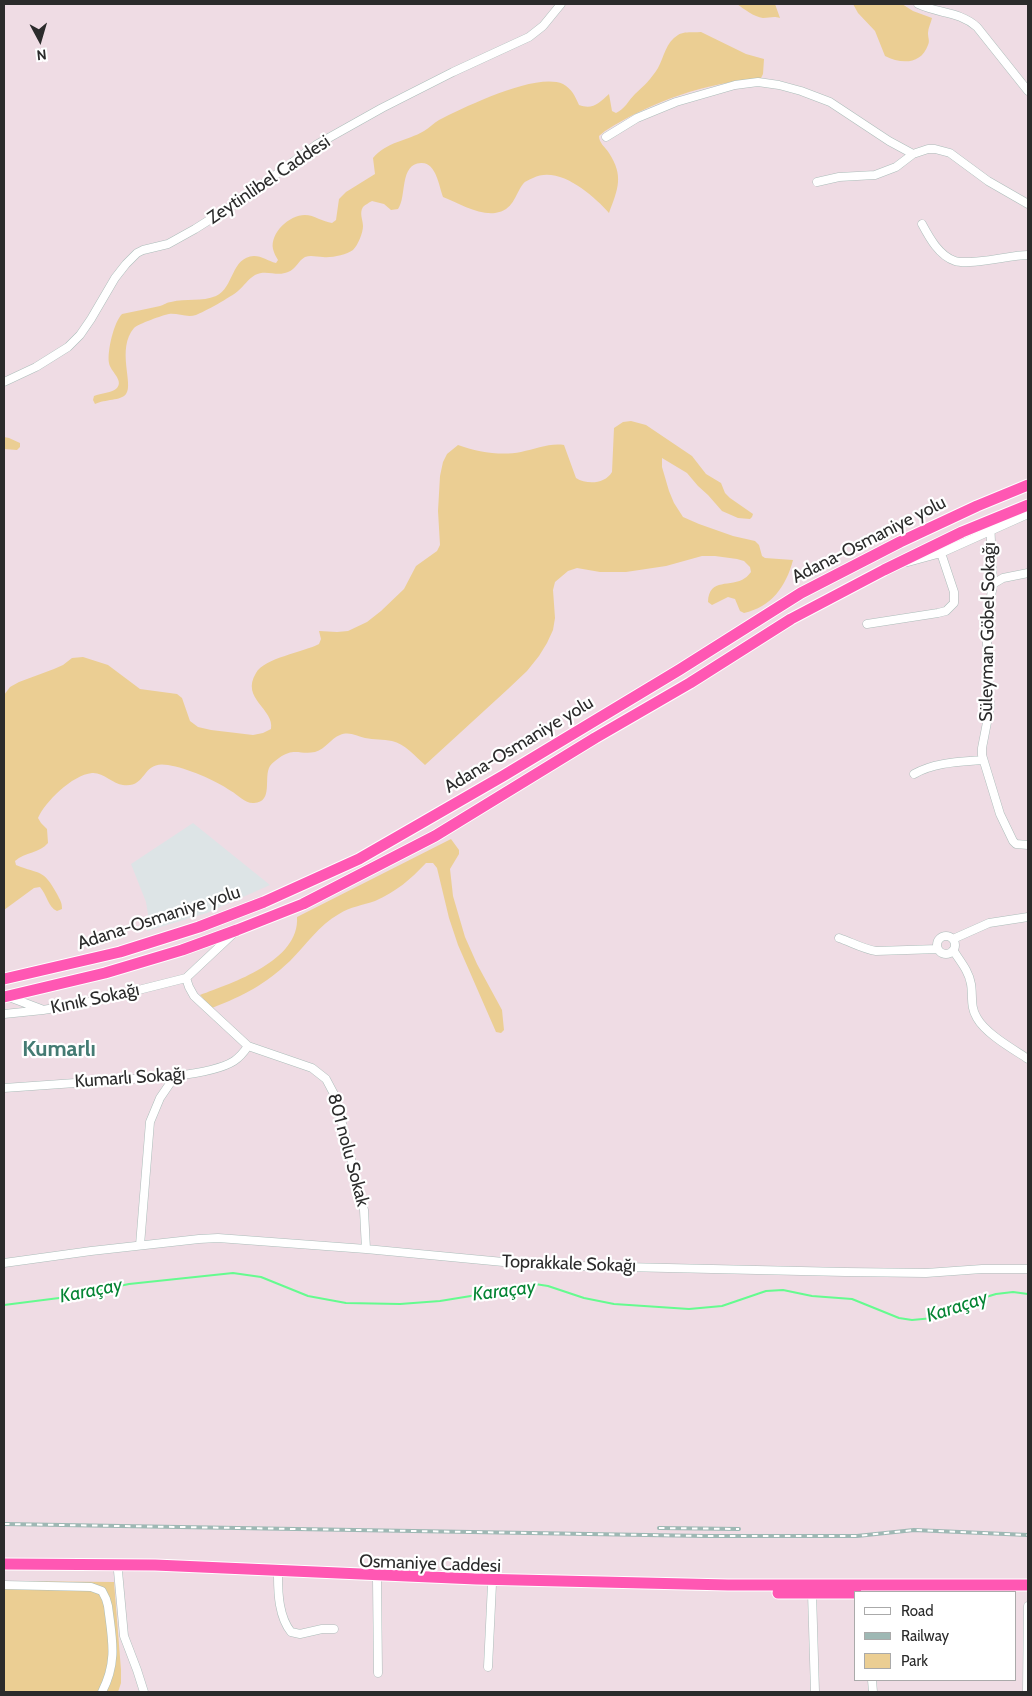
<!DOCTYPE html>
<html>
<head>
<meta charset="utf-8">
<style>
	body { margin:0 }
	#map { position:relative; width:1032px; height:1696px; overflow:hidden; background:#efdce4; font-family:Cabin,sans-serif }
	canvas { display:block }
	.frame { position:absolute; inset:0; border:5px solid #2b2b2b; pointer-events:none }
	.legend { position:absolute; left:854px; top:1591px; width:162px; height:90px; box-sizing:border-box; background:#fff; border:1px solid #aaa; margin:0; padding:6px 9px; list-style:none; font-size:15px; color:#2b2b2b }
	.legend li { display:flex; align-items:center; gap:10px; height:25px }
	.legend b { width:25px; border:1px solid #aaa }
	.north { position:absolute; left:15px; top:15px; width:50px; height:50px; -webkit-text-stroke:4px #fff; paint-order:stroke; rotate:174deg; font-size:14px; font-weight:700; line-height:20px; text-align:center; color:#2b2b2b }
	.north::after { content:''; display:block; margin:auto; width:18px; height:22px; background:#2b2b2b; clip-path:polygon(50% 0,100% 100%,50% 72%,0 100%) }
</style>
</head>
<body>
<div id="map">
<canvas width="1032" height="1696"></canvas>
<div class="frame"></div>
<ul class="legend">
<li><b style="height:6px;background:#fff"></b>Road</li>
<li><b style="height:6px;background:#9eb8b4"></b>Railway</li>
<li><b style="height:14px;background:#ebce93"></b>Park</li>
</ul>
<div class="north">N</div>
</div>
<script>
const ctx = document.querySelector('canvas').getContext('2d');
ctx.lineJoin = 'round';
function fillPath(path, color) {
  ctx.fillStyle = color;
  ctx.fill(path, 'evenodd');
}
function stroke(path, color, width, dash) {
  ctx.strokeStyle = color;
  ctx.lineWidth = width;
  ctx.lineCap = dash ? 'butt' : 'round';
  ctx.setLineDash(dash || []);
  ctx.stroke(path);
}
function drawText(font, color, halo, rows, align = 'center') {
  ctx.font = font + ' Cabin,sans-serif';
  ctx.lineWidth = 4.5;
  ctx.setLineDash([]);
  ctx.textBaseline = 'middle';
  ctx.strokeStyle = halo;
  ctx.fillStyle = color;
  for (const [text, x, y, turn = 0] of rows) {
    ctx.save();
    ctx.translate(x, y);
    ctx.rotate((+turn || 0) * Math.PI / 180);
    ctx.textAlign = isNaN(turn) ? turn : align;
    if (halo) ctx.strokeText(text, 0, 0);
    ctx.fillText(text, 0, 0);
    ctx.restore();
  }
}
const industrial = new Path2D(`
	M193,823l77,62 -63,28 -60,18 1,-17 -2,-12 -15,-38z`);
const green = new Path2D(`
	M737,4h38l5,14c-7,-2 -10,0 -17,0 -9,-1 -19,-9 -26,-14z
	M853,4h49l11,7 19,7c-1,5 -4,10 -4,15 0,5 2,8 0,12 -7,20 -27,19 -43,11l-10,-25 -17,-18z
	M701,32l45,22 18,5 -1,15 -2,4c-59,6 -106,22 -156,53l-6,5c0,7 6,11 10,17 15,23 9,36 0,60 -16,-18 -50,-48 -76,-35 -4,2 -8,3 -10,6 -9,12 -9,26 -28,29 -17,2 -37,-10 -52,-16 -4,-11 -7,-35 -22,-34 -22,1 -14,34 -23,46l-7,1 -7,-6 -12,-3c-2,1 -7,4 -9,6 -4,6 0,13 0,19 0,7 -5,19 -10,24 -7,5 -22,8 -30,7 -6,0 -12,-2 -18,0 -7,4 -9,12 -17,15 -11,5 -22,-3 -33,3 -7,4 -11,11 -17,16 -7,6 -34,21 -42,24 -9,3 -18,-2 -27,-1 -6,1 -31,10 -35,14 -18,21 0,56 -8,66 -5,7 -21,5 -31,10l-2,-4 1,-4c7,-3 18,-3 23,-8 7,-8 -7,-17 -8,-25 -2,-12 5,-41 13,-49 13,-3 26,-5 38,-8 4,-1 7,-4 11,-4 15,-4 31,0 45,-6 18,-8 15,-39 38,-40 8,0 14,5 22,7l2,-3c-2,-3 -4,-7 -5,-11 -3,-16 16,-34 32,-34 9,0 18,7 27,8l4,-3 3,-21 7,-7 29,-18 -2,-16c13,-16 34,-17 51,-27 5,-3 10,-8 15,-11 26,-13 97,-48 124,-36 9,5 12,12 16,21 14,5 20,-2 30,-11l3,17 4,2c9,-4 12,-12 19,-19 9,-8 16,-15 23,-26 6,-11 8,-26 20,-33 6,-4 16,-2 23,-3z
	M631,421l15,4 46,31 14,18 15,9 4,10 5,5 23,16 -1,3 -2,2 -12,-1 -16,-7 -14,-16 -10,-9 -11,-13 -25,-15v9l7,24 5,12 9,14 16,7 34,12 22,5 4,4 3,11 3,2 28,2c-7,27 -22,47 -49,53l-4,-2 -5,-12 -7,-2 -16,8 -4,-3c1,-25 23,-14 37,-24 2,-1 4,-4 6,-6l-1,-5 -6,-6 -7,-2 -22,-3h-13l-36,10 -40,6h-26l-23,-4 -9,3 -13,11 -2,8 2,28 -2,12 -6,13 -8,13 -12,15 -19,18 -83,76c-10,-9 -20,-21 -33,-24 -9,-2 -18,-1 -27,-3 -8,-2 -16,-7 -25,-3 -9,3 -14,14 -25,17 -15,3 -21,-5 -36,6 -3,2 -7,5 -9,8 -7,11 4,36 -16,37 -8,1 -16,-8 -23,-12 -16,-11 -44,-23 -63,-26 -27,-5 -20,23 -45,20 -10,-1 -20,-13 -31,-12 -20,2 -47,29 -54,45l3,5 6,6 1,14c-8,10 -23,9 -33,18l1,4c24,10 27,3 41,29 3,6 5,8 5,15l-5,2c-9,-4 -10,-16 -17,-24l-6,1 -30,22v-215l6,-8 9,-5 35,-13 9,-4 9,-7 11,-1 25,8 32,24 37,5 5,4 8,23 8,6 13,3 42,5 10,-2 8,-4c4,-20 -31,-30 -15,-56 8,-15 48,-21 63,-29l2,-5 -2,-8 18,1 11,-1 19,-9 14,-11 23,-22 12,-23 21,-15 3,-6 -2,-34 2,-35 3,-14 4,-8 11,-9c19,7 43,11 63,7 15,-3 28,-9 43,-7l12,33c11,7 29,6 36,-6l2,-44 9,-6z
	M4,437l5,1 11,5v4l-3,3 -13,-1z
	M451,839l8,11v4l-9,15 3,27 12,41 12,27 25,46 2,20 -3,3 -5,-1 -38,-87 -9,-27 -12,-50 -4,-5h-7c-16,17 -29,28 -51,38 -12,4 -25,6 -36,13 -20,11 -33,31 -49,47 -26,24 -45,34 -78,47l-12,-13c32,-12 100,-34 97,-78z
	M4,1581l110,1 7,88v13l-3,9h-114z`);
const stream = new Path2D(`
	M4,1305l63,-8 62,-13 104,-11 28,4 47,19 38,7 54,1 40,-3 37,-6 45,-11h13l13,2 36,12 30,6 75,5 33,-3 44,-15 17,-1 29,6 40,3 47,19 13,2 21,-2 43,-18 20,-6 17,-2 15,2`);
const minor = new Path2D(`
	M918,4c21,10 41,7 59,23l51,64
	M606,137l31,-19 39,-16 59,-17 23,-3 21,3 22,6 29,11 59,39 24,13 15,-5h7l15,4 38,28 40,23
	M817,182l22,-5 36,-2 21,-8 17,-13
	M922,224c7,13 17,32 33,37 15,5 55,-6 73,-6
	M4,382l32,-15 32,-20 12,-12 11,-16 24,-41 11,-14 11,-11 6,-3 25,-6 27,-15 49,-31 72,-53 66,-37 71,-36 76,-35 14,-11 18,-22
	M990,521l3,63 -4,25 -2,34 3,64 -8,41v7l18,59 13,27 3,3 12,1
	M908,562l33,-9 87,-39
	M993,584l10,-6 25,-5
	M867,624l71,-11 8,-2 8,-8v-11l-13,-39
	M914,774c21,-12 46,-12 69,-14
	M235,932l-49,46 3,9 5,9 54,50 64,22 14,11 9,17 29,114 2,39
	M937 945a9 9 0 1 1 18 0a9 9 0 1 1-18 0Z
	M839,938c12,4 24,11 37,13l62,-2
	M953,939l36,-16 39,-6
	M953,950c7,11 16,21 18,34 2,12 -1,23 6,34 9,16 36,31 51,41
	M9,997l32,12
	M4,1014l39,-4 52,-9 91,-23
	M4,1088l171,-12c17,-2 45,-6 59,-15 6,-4 10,-9 14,-15
	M140,1245l10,-123 10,-24 15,-22
	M4,1263l87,-12 108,-12 19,-1 148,11 169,16 310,7 81,1 56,-4h46
	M118,1571l6,65 13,34 7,22
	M278,1576c0,18 1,41 13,56l9,2 22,-5h12
	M377,1579l1,94
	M4,1585l87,2 11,4 4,8 2,7c4,33 10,55 -6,86
	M812,1593l3,99
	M488,1667l4,-83
	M872,1680l1,12
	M1027,1692l1,-86`);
const highway = new Path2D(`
	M4,979l116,-27 79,-25 65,-25 95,-43 144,-83 176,-106 122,-77 99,-51 77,-36 51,-21
	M4,997l101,-24 77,-23 55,-20 66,-26 132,-68 160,-98 95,-55 101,-64 93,-49 78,-38 66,-27
	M4,1564l151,1 321,14 252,6h300
	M778,1593h78`);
const rail = new Path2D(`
	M4,1524l701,12h152l57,-6 114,5
	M659,1528l80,1`);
const streetNames = [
	["Zeytinlibel Caddesi",269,180,-34],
	["Adana-Osmaniye yolu",869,540,-27],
	["Süleyman Göbel Sokağı",988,632,-89],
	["Adana-Osmaniye yolu",519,745,-31],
	["Adana-Osmaniye yolu",159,918,-18],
	["Kınık Sokağı",95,999,-12],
	["Kumarlı Sokağı",130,1078,-4],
	["801 nolu Sokak",348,1150,75],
	["Toprakkale Sokağı",569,1264,2],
	["Osmaniye Caddesi",430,1564,2]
];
const waterNames = [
	["Karaçay",91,1291,-11],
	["Karaçay",504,1291,-7],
	["Karaçay",957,1307,-18]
];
const districtNames = [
	["Kumarlı",59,1050]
];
fillPath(industrial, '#dde4e6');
fillPath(green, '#ebce93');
stroke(stream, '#65fb8f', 2);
stroke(minor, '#acbdba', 9);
stroke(highway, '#fff', 13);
stroke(minor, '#fff', 8);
stroke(highway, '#ff57b3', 11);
stroke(rail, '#9eb8b4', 4);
stroke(rail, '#fff', 2, [5.5]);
drawText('18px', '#2b2b2b', '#fff', streetNames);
drawText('italic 19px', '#048433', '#fff', waterNames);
drawText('bold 22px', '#447b73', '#fff', districtNames);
</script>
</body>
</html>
